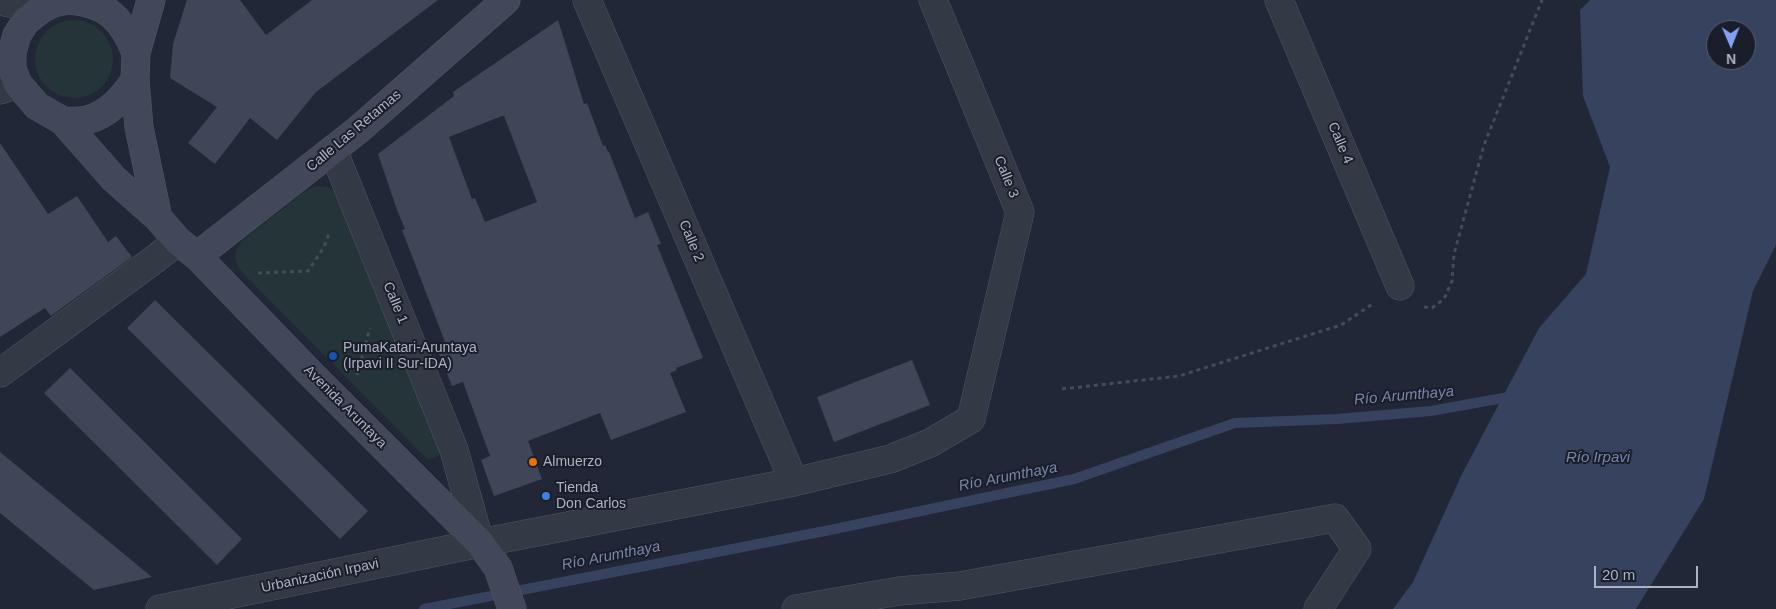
<!DOCTYPE html>
<html>
<head>
<meta charset="utf-8">
<style>
	body { margin:0 }
	#map { position:relative; width:1776px; height:609px; overflow:hidden; background:#212736; font-family:Helvetica,sans-serif }
	canvas { display:block }
	.north { position:absolute; left:1706px; top:20px; width:50px; height:50px; box-sizing:border-box; background:#1a1e2b; border:1px solid #555a68; border-radius:50%; rotate:179deg; font-size:14px; font-weight:700; line-height:20px; text-align:center; color:#aeb3c3 }
	.north::after { content:''; display:block; margin:auto; width:18px; height:22px; background:#84a0f2; clip-path:polygon(50% 0,100% 100%,50% 72%,0 100%) }
	.scale { position:absolute; left:1594px; top:566px; width:104px; height:22px; box-sizing:border-box; border:2px solid #aeb3c3; border-top:0; padding-left:6px; font-size:15px; line-height:18px; white-space:nowrap; color:#aeb3c3; -webkit-text-stroke:4px #1a1e2b; paint-order:stroke }
</style>
</head>
<body>
<div id="map">
<canvas width="1776" height="609"></canvas>
<div class="north">N</div>
<div class="scale">20 m</div>
</div>
<script>
const ctx = document.querySelector('canvas').getContext('2d');
ctx.lineJoin = 'round';
function fillPath(path, color) {
  ctx.fillStyle = color;
  ctx.fill(path, 'evenodd');
}
function stroke(path, color, width, dash) {
  ctx.strokeStyle = color;
  ctx.lineWidth = width;
  ctx.lineCap = dash ? 'butt' : 'round';
  ctx.setLineDash(dash || []);
  ctx.stroke(path);
}
function drawText(font, color, halo, rows, align = 'center') {
  ctx.font = font + ' Helvetica,sans-serif';
  ctx.lineWidth = 4;
  ctx.setLineDash([]);
  ctx.textBaseline = 'middle';
  ctx.strokeStyle = halo;
  ctx.fillStyle = color;
  for (const [text, x, y, turn = 0] of rows) {
    ctx.save();
    ctx.translate(x, y);
    ctx.rotate((+turn || 0) * Math.PI / 180);
    ctx.textAlign = isNaN(turn) ? turn : align;
    if (halo) ctx.strokeText(text, 0, 0);
    ctx.fillText(text, 0, 0);
    ctx.restore();
  }
}
const green = new Path2D(`
	M35 59a39 39 0 1 1 78 0a39 39 0 1 1-78 0Z
	M316,186l12,1 10,6 103,260 -5,5 -8,1 -6,-5 -183,-185c-6,-11 -5,-19 4,-29l62,-49z`);
const water = new Path2D(`
	M1590,0h186v245l-23,46 -49,208 -68,110h-243l20,-27 49,-108 77,-146 47,-54 24,-107 -27,-71 -3,-86zM1716,30h30v30h-30z`);
const stream = new Path2D(`
	M424,609l406,-79 244,-51 161,-56 102,-4 94,-8 83,-15`);
const building = new Path2D(`
	M187,0h53l26,35 46,-35h126l-122,92 -39,48 -27,-22 -35,46 -27,-21 29,-36 -47,-29 3,-34z
	M558,20l26,84 3,-1 16,43 2,-1 3,7h1l26,66 13,-6 13,32 -4,1 46,113 -27,10 1,2 -7,3 16,39 -75,28 -11,-27 -72,28 14,38 -48,17 -13,-36 9,-4 -27,-74 -11,4 -16,-40 9,-4 -43,-112 3,-1 -8,-19 -19,-56 76,-58 -1,-4zM502,116h2l33,86 -52,20 -10,-24 -3,1 -23,-62z
	M0,143l48,71 29,-18 31,46 8,-6 16,21 -81,59 -6,-8 -45,29z
	M155,300l213,211 -28,28 -213,-211z
	M912,360l18,45 -96,37 -17,-45z
	M70,368l172,171 -25,26 -173,-172z
	M0,452l152,125 -58,13 -94,-77z`);
const path = new Path2D(`
	M258,273l50,-2 16,-24 6,-16
	M1424,307l8,1 12,-9 8,-18 2,-27 30,-109 58,-145
	M357,375l13,-47
	M1062,389l117,-13 162,-51 33,-22`);
const street = new Path2D(`
	M587,0l207,482
	M1279,0l121,286
	M0,1l40,9
	M0,90l18,-6
	M333,150l121,300 26,93
	M0,373l151,-111 27,-21
	M160,609l320,-66 314,-61 96,-23 40,-16 41,-24 49,-207 -87,-212
	M796,609l103,-18 61,-5 375,-68 22,31 -39,60`);
const secondary = new Path2D(`
	M68,0l-15,3 -13,7 -14,11 -9,14 -5,17v17l6,15 19,22 26,15 51,58 44,39 20,23 19,15 116,120 167,167 18,25 14,41
	M70,0c37,3 53,20 66,53
	M151,0l-15,53 -1,27 4,47 19,91
	M63,121c8,0 17,1 24,-1 22,-6 36,-22 48,-40
	M197,256l161,-126 148,-130`);
const markers = [
	[333,356,5,"#1a4fb4"],
	[533,462,5,"#e8710a"],
	[546,496,5,"#3f7fe0"]
];
const streetNames = [
	["Calle Las Retamas",354,131,-40],
	["Calle 4",1340,143,67],
	["Calle 3",1006,177,68],
	["Calle 2",691,241,67],
	["Calle 1",395,303,68],
	["Avenida Aruntaya",345,407,45],
	["Urbanización Irpavi",320,576,-12]
];
const poiNames = [
	["PumaKatari-Aruntaya",343,348],
	["(Irpavi II Sur-IDA)",343,364],
	["Almuerzo",543,462],
	["Tienda",556,488],
	["Don Carlos",556,504]
];
const waterNames = [
	["Río Arumthaya",1404,396,-5],
	["Río Irpavi",1598,458],
	["Río Arumthaya",1008,477,-11],
	["Río Arumthaya",611,556,-11]
];
fillPath(green, '#243438');
fillPath(water, '#36425e');
stroke(stream, '#36425e', 10);
fillPath(building, '#3f4657');
stroke(street, '#515664', 29);
stroke(secondary, '#515664', 29);
stroke(path, '#404f54', 3, [4, 4]);
stroke(street, '#343946', 28);
stroke(secondary, '#424859', 28);
for (const [x, y, r, color] of markers) {
  const dot = new Path2D();
  dot.arc(x, y, r, 0, 2 * Math.PI);
  ctx.fillStyle = color;
  ctx.fill(dot);
  stroke(dot, '#1a1e2b', 2);
}
drawText('14px', '#aeb3c3', '#1a1e2b', streetNames);
drawText('14px', '#aeb3c3', '#1a1e2b', poiNames, 'left');
drawText('italic 15px', '#7786aa', '#1a1e2b', waterNames);
</script>
</body>
</html>
